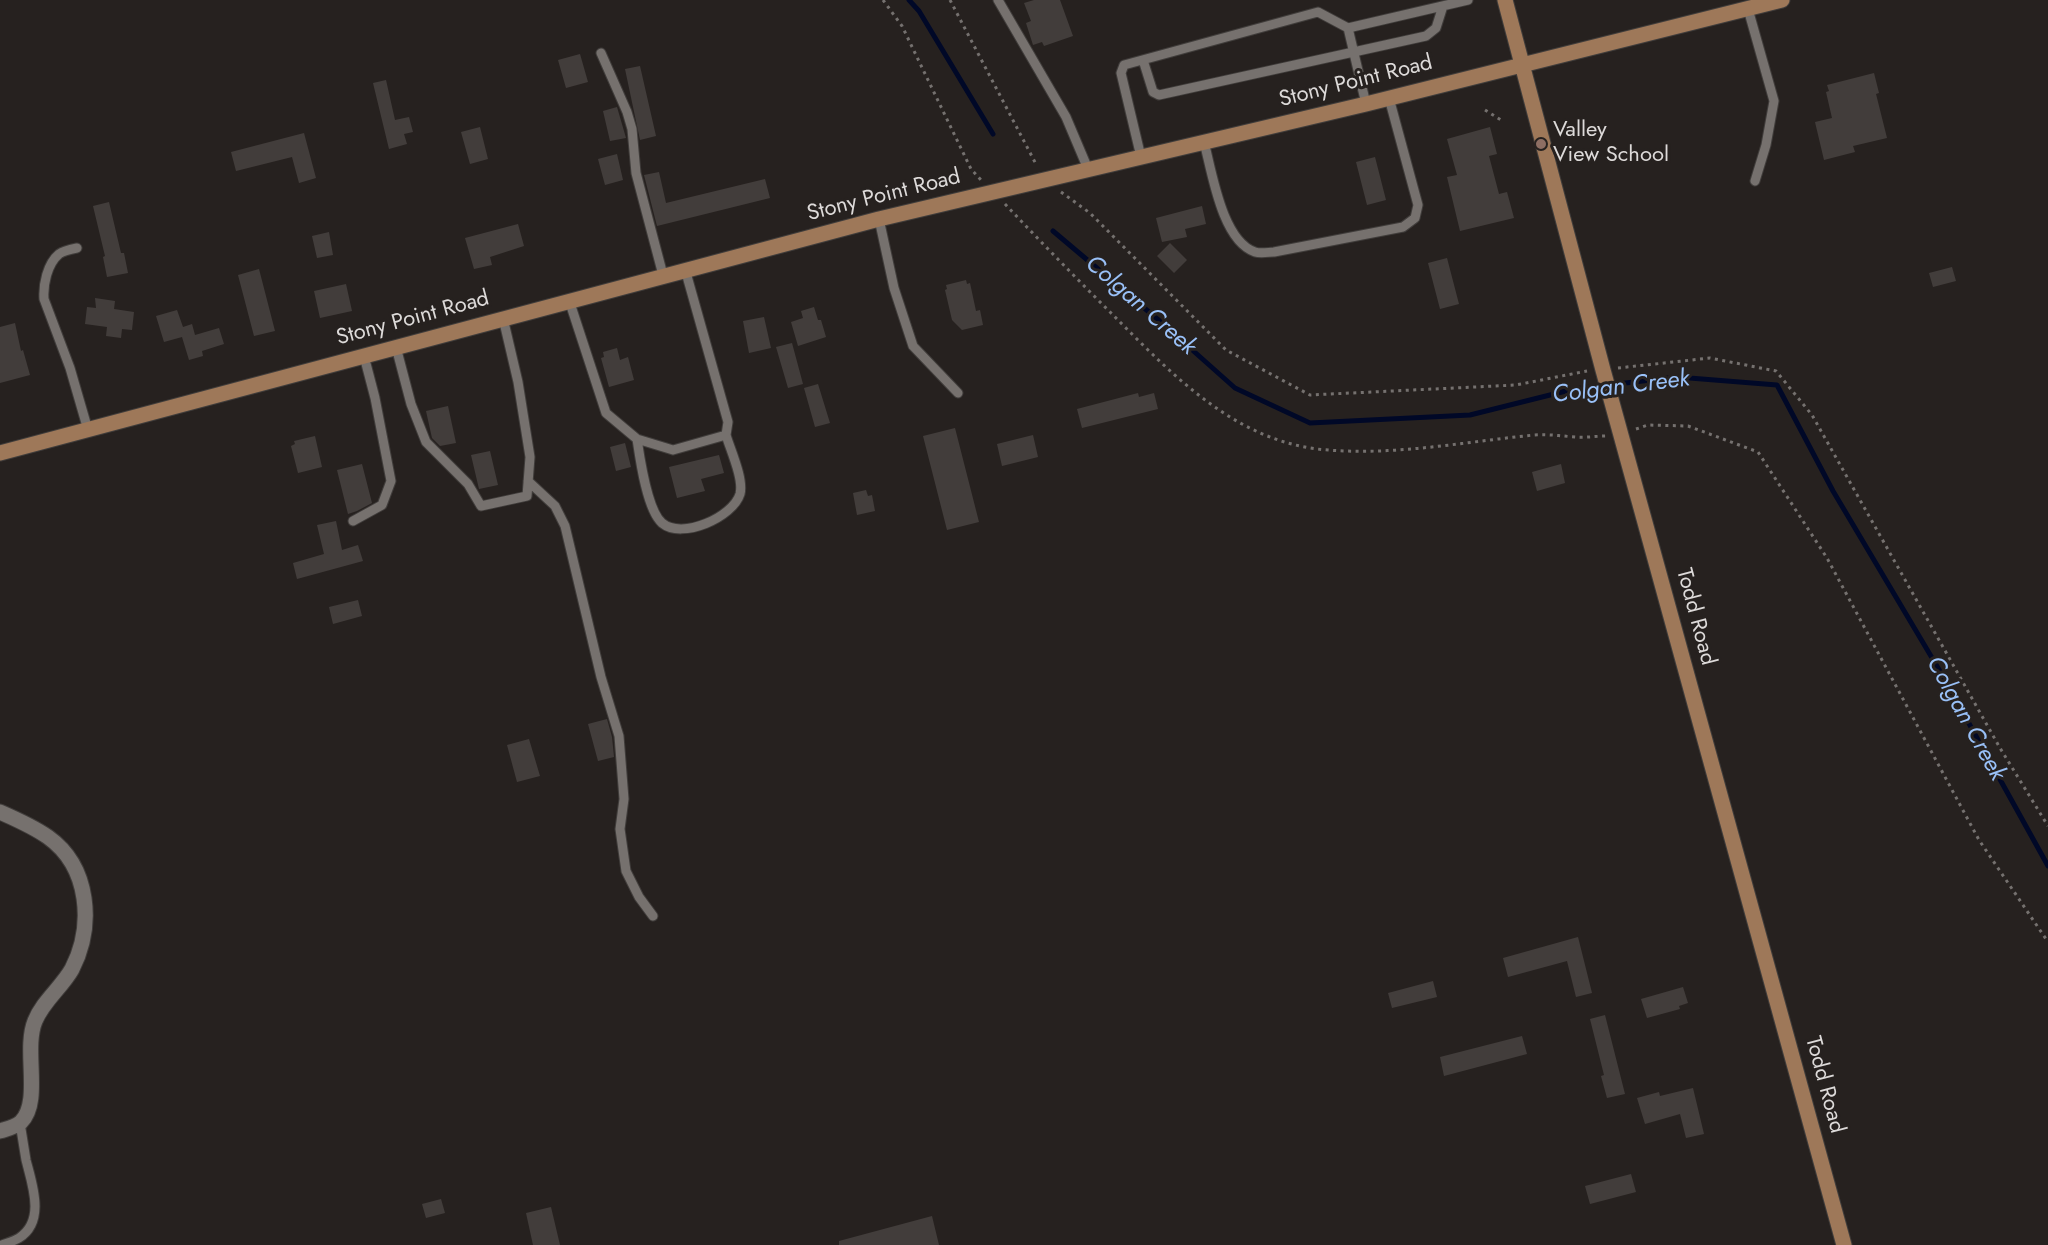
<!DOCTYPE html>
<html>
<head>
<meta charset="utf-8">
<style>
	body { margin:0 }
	canvas { display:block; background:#26211f }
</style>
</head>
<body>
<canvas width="2048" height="1245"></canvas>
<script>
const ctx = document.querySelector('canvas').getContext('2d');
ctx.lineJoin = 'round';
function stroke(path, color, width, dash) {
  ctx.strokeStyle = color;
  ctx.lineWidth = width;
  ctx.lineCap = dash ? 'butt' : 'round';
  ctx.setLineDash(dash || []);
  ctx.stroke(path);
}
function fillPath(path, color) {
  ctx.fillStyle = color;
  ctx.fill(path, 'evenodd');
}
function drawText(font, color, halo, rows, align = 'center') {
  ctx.font = font + ' Jost,sans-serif';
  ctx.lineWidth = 6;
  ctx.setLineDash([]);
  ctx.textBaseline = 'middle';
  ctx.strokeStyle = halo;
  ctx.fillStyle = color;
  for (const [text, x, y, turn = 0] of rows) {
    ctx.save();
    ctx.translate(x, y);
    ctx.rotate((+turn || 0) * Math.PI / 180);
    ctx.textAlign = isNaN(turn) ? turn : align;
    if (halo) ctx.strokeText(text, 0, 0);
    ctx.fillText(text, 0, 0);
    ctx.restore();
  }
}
const stream = new Path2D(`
	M909,0l10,11 74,123
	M1053,231l109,92 73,65 75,35 160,-8 104,-26 103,-12 100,8 56,106 108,182 107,193`);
const building = new Path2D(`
	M1034,0h26l13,36 -29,10 -2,-4 -9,3 -7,-22 5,-2 -7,-18z
	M580,54l8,28 -22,6 -8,-28z
	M640,66l16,70 -16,4 -15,-71z
	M1874,73l5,20 -3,1 11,44 -34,8 2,6 -31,8 -9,-38 17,-4 -6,-26 3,-1 -2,-6z
	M386,80l9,40 14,-3 4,15 -9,2 3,10 -18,5 -16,-66z
	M617,107l9,31 -16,3 -7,-30z
	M480,127l8,32 -18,5 -9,-32z
	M1490,127l7,27 -8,2 10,38 8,-2 7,26 -54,13 -13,-54 10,-2 -10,-36z
	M304,133l12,45 -17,5 -7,-26 -56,14 -5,-19z
	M617,154l6,26 -18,5 -7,-26z
	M1375,157l11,43 -19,5 -11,-43z
	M659,172l7,31 99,-24 5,19 -113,28 -13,-51z
	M109,202l12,51h3l4,20 -21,4 -4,-20 2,-1 -12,-50z
	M1202,206l4,18 -21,5 2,8 -25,5 -6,-24z
	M518,224l6,22 -34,11 2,8 -18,4 -9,-31z
	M329,232l4,23 -16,3 -5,-22z
	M1170,243l17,17 -13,13 -17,-17z
	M1447,258l12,46 -19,5 -12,-46z
	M1952,267l4,14 -23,6 -4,-14z
	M259,269l16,62 -21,5 -16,-61z
	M966,280l1,4 3,-1 6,28 4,-1 3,15 -21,5 -10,-10 -7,-30 2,-1 -1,-4z
	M346,284l6,27 -32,7 -6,-27z
	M95,298l20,3 -1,8 20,3 -2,18 -10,-1 -1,9 -15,-2 1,-9 -22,-3 2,-17 9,1z
	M814,307l4,13h3l5,17 -28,9 -7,-24 12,-4 -2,-7z
	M177,310l6,17 9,-3 3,11 24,-7 5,16 -22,7 1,5 -14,4 -7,-23 -18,5 -8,-26z
	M764,317l7,31 -22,5 -6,-32z
	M15,323l6,28 2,-1 7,25 -30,8v-56z
	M792,343l11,41 -15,4 -12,-41z
	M617,348l3,12 8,-3 6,23 -25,7 -8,-29 3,-1 -1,-5z
	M818,384l12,39 -15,4 -11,-39z
	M1138,393l1,4 15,-4 4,16 -76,19 -5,-19z
	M448,406l8,37 -16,3 -8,-8 -6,-27z
	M955,428l24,94 -32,8 -24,-94z
	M1033,435l5,22 -36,9 -5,-22z
	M315,436l7,31 -24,6 -7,-27 4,-2 -1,-3z
	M625,443l6,24 -15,4 -6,-24z
	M490,451l8,34 -19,4 -8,-34z
	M719,455l5,18 -23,6 4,12 -28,7 -8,-31z
	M362,464l10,39 -15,8 -9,3 -11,-44z
	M1561,464l4,19 -28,8 -5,-19z
	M866,490l2,6 4,-1 3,16 -18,4 -4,-22z
	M336,521l6,29 16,-5 5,16 -66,18 -4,-16 31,-9 -7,-29z
	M358,600l4,16 -29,8 -4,-17z
	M607,719l5,18 2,20 -16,4 -10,-37z
	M529,739l11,37 -23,6 -10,-37z
	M1578,937l14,56 -16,4 -9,-36 -59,16 -5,-19z
	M1433,981l4,16 -45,11 -4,-15z
	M1683,987l5,16 -9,3 1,3 -33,9 -6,-19z
	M1605,1015l20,79 -18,4 -6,-22 3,-1 -14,-56z
	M1522,1036l5,18 -83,22 -4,-19z
	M1693,1088l11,46 -18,4 -6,-24 -35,10 -8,-26 22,-6 1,4z
	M1631,1174l5,18 -46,12 -5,-18z
	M441,1199l4,14 -19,5 -4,-14z
	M551,1207l9,38h-27l-7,-32z
	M932,1216l7,29h-100v-4z`);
const path = new Path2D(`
	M883,0l19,26 69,143 10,11
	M950,0l87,166
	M1485,110l16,10
	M1061,192l29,21 136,137 84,45 206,-10 71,-14
	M1005,204c34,36 69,72 104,107 59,59 121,127 208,138 73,8 145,-7 217,-14 15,-1 27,1 41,2 10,1 21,-1 32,-1
	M1618,368l92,-10 66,13 36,44 188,333 48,78
	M1636,429l12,-4 40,1 70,26 69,106 152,282 69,102`);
const lane = new Path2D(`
	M998,0l68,117 22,52
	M1748,9l26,92 -8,44 -11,36
	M1348,28l18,76
	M601,53l26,59 5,17 4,44 27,102
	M1143,60l10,32 6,3 267,-59 10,-8 7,-22
	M1204,142c8,30 18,99 51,110 6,2 14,0 19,0l129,-25 12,-9 3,-13 -29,-107
	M1141,157l-20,-84 3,-8 194,-53 30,16 120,-28
	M879,219l15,69 19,58 45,47
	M77,248c-5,1 -14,3 -18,6 -12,10 -16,31 -15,45l26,69 18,62
	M569,300l37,113 31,26 36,11 53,-15 2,-13 -43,-153
	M396,347l15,57 15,38 42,42 13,22 46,-10 3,-39 -12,-75 -15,-64
	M637,439c3,20 10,71 25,84 20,17 71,-6 78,-29 4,-15 -10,-45 -14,-59
	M528,481l27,25 10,20 36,151 18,59 5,63 -4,30 6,42 13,26 14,19
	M353,521l29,-16 9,-24 -16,-83 -11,-42
	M2,1245c5,-2 12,-4 17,-7 27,-17 13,-54 7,-78 -2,-12 -4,-25 -6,-37`);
const street = new Path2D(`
	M0,812c16,7 34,15 48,25 42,30 46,89 24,132 -10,18 -29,32 -37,52 -12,29 7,80 -14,101 -5,5 -15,7 -21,9`);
const secondary = new Path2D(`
	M1505,0l98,370 241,875
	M0,453l879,-234 487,-115 416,-104`);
const markers = [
	[1541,144,6,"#8d6e63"]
];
const streetNames = [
	["Stony Point Road",1356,82,-14],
	["Stony Point Road",884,196,-14],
	["Stony Point Road",413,319,-15],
	["Todd Road",1695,617,75],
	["Todd Road",1824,1085,75]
];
const poiNames = [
	["Valley",1553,131],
	["View School",1553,156]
];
const waterNames = [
	["Colgan Creek",1140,306,41],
	["Colgan Creek",1621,388,-7],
	["Colgan Creek",1965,719,61]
];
stroke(stream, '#000827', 5);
fillPath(building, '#423d3b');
stroke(lane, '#403d3b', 11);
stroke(street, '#403d3b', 17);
stroke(secondary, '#403d3b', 17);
stroke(path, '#75716f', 3, [3, 4.5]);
stroke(lane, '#76716e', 9);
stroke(street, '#76716e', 15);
stroke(secondary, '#9e7859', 15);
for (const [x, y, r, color] of markers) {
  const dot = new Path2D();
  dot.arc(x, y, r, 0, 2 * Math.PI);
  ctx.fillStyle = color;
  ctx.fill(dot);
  stroke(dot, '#26211f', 2);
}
drawText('22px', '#dddad9', '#26211f', streetNames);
drawText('22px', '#dddad9', '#26211f', poiNames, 'left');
drawText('italic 24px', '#99c0f7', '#26211f', waterNames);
</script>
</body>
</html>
